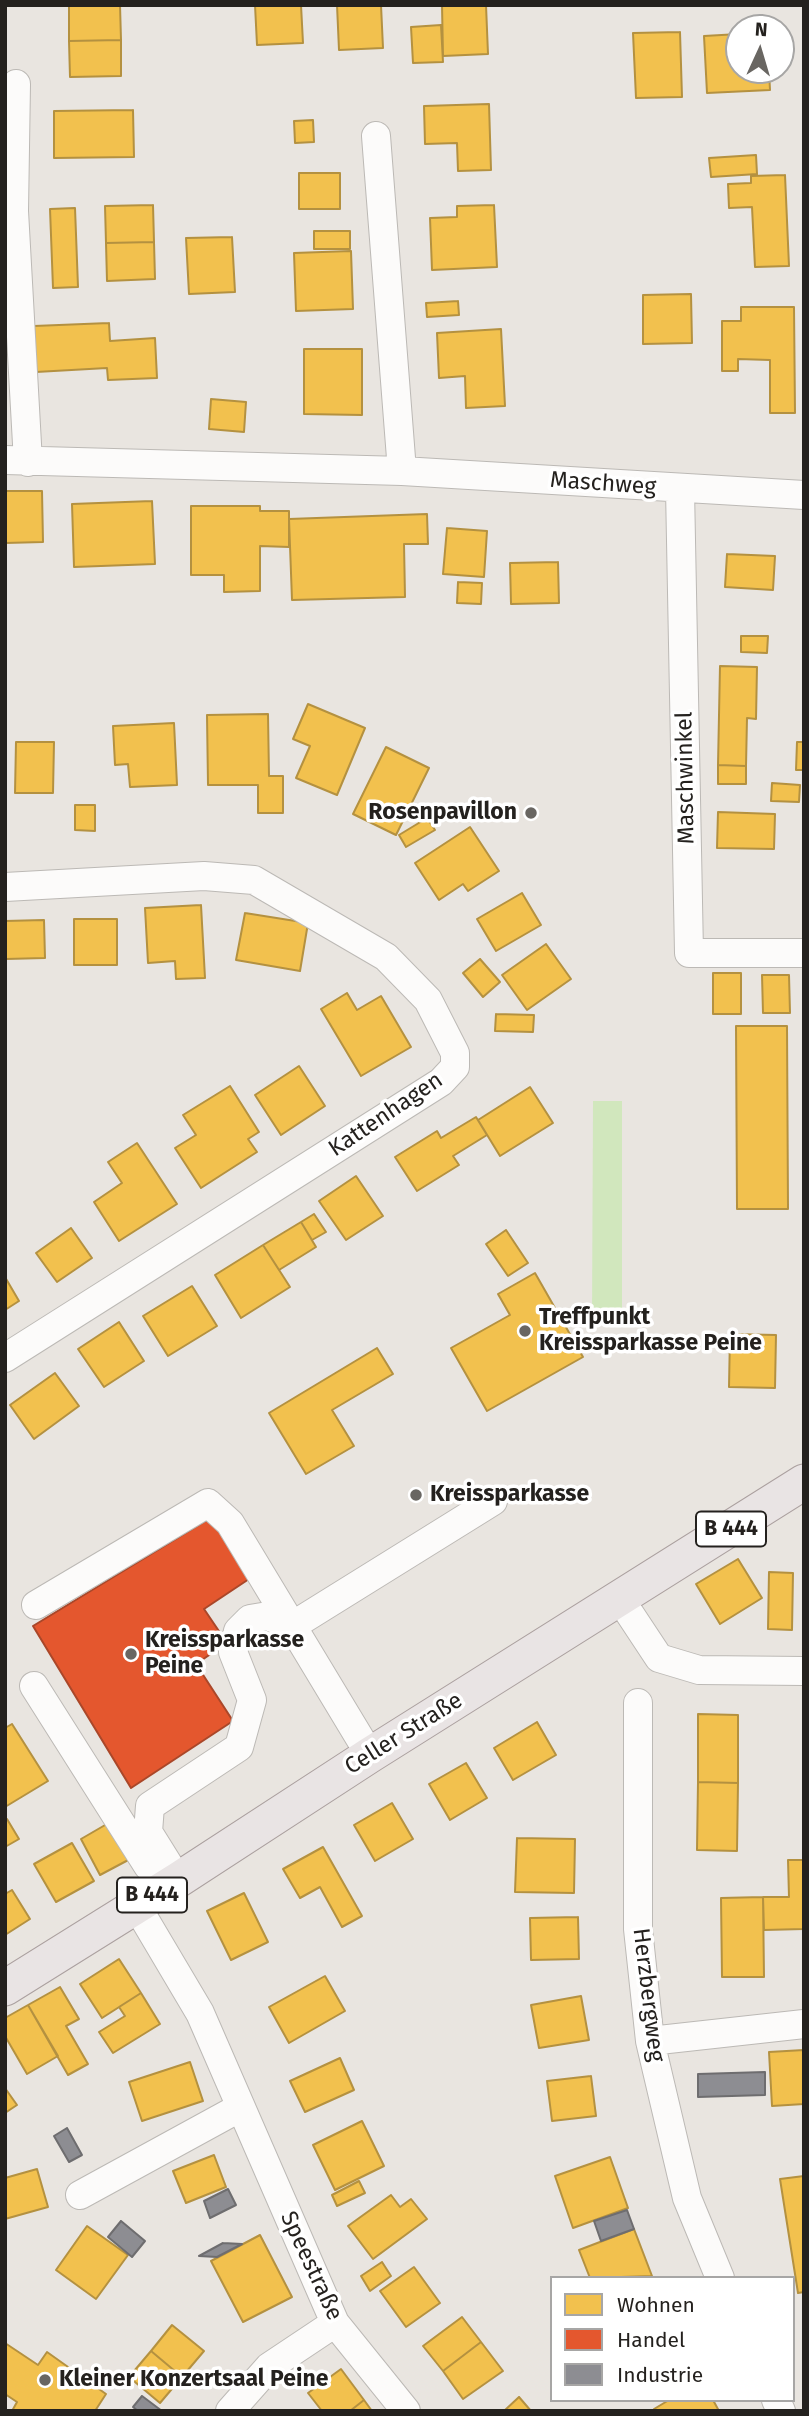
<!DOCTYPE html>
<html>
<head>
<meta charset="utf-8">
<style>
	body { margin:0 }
	#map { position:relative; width:809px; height:2416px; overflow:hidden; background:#e9e5e0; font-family:"Fira Sans",sans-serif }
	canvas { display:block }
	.frame { position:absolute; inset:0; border:7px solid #24211e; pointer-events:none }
	.legend { position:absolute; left:550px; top:2276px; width:245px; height:126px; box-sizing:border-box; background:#fff; border:2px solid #a7a6a5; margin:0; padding:9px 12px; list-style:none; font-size:21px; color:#24211e }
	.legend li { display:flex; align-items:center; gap:14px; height:35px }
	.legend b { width:35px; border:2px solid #a7a6a5 }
	.north { position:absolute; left:725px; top:14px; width:70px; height:70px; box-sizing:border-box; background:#fff; border:2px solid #a7a6a5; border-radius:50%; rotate:4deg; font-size:19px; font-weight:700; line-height:28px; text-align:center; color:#24211e }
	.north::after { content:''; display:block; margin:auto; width:24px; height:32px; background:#696662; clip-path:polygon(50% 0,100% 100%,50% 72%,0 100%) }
</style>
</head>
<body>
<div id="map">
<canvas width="809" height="2416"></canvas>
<div class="frame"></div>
<ul class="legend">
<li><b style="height:19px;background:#f2c14e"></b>Wohnen</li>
<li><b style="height:19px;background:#e4572e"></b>Handel</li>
<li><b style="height:19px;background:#8d8d92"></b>Industrie</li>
</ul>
<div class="north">N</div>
</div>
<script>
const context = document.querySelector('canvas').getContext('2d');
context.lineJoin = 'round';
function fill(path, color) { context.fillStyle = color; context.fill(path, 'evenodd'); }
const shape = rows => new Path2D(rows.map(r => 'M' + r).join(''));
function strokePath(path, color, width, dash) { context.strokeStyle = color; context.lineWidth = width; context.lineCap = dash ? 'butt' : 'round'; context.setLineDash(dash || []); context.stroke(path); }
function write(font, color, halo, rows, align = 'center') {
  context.font = font + ' "Fira Sans",sans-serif'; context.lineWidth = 7; context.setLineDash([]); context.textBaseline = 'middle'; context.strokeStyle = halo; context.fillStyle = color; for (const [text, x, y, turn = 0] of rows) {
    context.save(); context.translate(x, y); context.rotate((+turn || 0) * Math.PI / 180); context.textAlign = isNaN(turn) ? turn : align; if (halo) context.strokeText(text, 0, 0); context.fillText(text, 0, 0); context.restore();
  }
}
const green = shape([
	[593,1101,622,1101,622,1318,592,1317]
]);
const homes = shape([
	[69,5,120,5,121,40,69,41,69,5],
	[255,5,301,5,303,43,257,45,255,5],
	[337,5,381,5,383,48,339,50,337,5],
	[442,5,486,5,488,54,443,56,442,5],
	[441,25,443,62,413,63,411,27,441,25],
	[680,32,682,97,636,98,633,33,680,32],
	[739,34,739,70,769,70,770,90,707,93,704,36,739,34],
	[121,40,121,76,70,77,69,41,121,40],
	[489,104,491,170,458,171,457,143,425,144,424,106,489,104],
	[133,110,134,157,54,158,54,111,133,110],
	[313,120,314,142,295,143,294,121,313,120],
	[756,155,757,174,711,177,709,158,756,155],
	[299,173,340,173,340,209,299,209,299,173],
	[785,175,789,266,755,267,752,207,729,208,728,184,751,183,751,176,785,175],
	[153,205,154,242,106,243,105,206,153,205],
	[494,205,497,267,432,270,430,218,457,217,457,206,494,205],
	[75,208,78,287,53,288,50,209,75,208],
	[314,231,350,231,350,249,314,249,314,231],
	[232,237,235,292,189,294,186,238,232,237],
	[154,242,155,279,107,281,106,243,154,242],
	[351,251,353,309,296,311,294,253,351,251],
	[691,294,692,343,643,344,643,295,691,294],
	[458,301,459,315,427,317,426,303,458,301],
	[741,307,794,307,795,413,770,413,770,360,738,359,738,371,722,371,722,321,741,321,741,307],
	[109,323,110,341,155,338,157,378,108,380,107,368,36,372,34,326,109,323],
	[501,329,505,406,466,408,465,376,439,378,437,333,501,329],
	[304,349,362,349,362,415,304,414,304,349],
	[211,399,246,402,244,432,209,429,211,399],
	[5,491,42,491,43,542,5,543,5,491],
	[152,501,155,564,74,567,72,504,152,501],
	[191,506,260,506,260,511,289,511,289,547,260,546,260,591,224,592,224,575,191,575,191,506],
	[427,514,428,544,404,544,405,597,292,600,289,519,427,514],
	[447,528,487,531,484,577,443,574,447,528],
	[727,554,775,556,773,590,725,587,727,554],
	[558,562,559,603,511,604,510,563,558,562],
	[458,582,482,583,481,604,457,603,458,582],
	[741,636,768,636,767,653,741,652,741,636],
	[720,666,757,667,756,719,747,718,746,766,718,765,720,666],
	[308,704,365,728,337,795,296,778,310,746,293,739,308,704],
	[268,714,269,776,283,776,283,813,258,813,258,785,208,785,207,715,268,714],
	[174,723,177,785,130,787,128,764,115,765,113,726,174,723],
	[16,742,54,742,53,793,15,793,16,742],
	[797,742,804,742,804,770,796,770,797,742],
	[386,747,429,768,396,835,353,814,386,747],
	[718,765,746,766,746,784,718,784,718,765],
	[772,783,800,785,799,802,771,801,772,783],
	[75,805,95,805,95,831,75,830,75,805],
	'526 813a5 5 0 1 1 10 0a5 5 0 1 1-10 0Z',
	[718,812,775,814,774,849,717,848,718,812],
	[427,818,435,830,406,847,399,835,427,818],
	[470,827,499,871,468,891,463,884,439,900,415,863,470,827],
	[522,893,541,925,496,951,477,919,522,893],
	[201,905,205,978,176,979,175,961,148,963,145,908,201,905],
	[245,913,308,923,300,971,236,960,245,913],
	[74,919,117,919,117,965,74,965,74,919],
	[44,920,45,958,6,959,5,921,44,920],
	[546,944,571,979,527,1010,502,975,546,944],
	[480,959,500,982,483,997,463,973,480,959],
	[713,973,741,973,741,1014,713,1014,713,973],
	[762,975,789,975,790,1013,763,1013,762,975],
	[347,993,357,1010,381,996,411,1047,361,1076,321,1009,347,993],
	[496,1014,534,1015,533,1032,495,1031,496,1014],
	[736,1026,787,1026,788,1209,737,1209,736,1026],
	[299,1066,325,1106,281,1135,255,1095,299,1066],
	[230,1086,259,1132,248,1139,257,1152,201,1188,175,1148,196,1135,183,1115,230,1086],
	[530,1087,553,1123,500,1156,478,1120,530,1087],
	[476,1117,487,1135,453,1156,459,1165,417,1191,395,1157,437,1131,441,1138,476,1117],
	[137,1143,177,1204,119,1241,94,1202,122,1183,108,1162,137,1143],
	[356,1176,383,1216,346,1240,319,1201,356,1176],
	[314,1214,326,1232,312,1240,301,1222,314,1214],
	[301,1222,316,1247,279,1270,263,1245,301,1222],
	[71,1228,92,1258,57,1282,36,1253,71,1228],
	[506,1230,528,1263,508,1276,486,1244,506,1230],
	[263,1245,290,1287,241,1318,215,1275,263,1245],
	[535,1273,583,1357,487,1411,451,1348,510,1315,498,1294,535,1273],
	[5,1277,19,1301,5,1310,5,1277],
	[192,1286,217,1326,168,1356,143,1316,192,1286],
	[119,1322,144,1361,104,1387,78,1349,119,1322],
	[730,1334,776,1335,775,1388,729,1387,730,1334],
	[377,1348,393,1374,332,1410,354,1446,306,1474,269,1413,377,1348],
	[55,1373,79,1406,34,1439,10,1405,55,1373],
	[738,1559,762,1598,720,1624,696,1584,738,1559],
	[769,1572,793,1573,792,1630,768,1629,769,1572],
	[698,1714,738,1715,738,1783,698,1782,698,1714],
	[537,1722,556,1755,513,1780,494,1748,537,1722],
	[12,1724,48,1781,5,1807,5,1728,12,1724],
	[466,1763,487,1798,450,1820,429,1784,466,1763],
	[698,1782,738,1783,737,1851,697,1850,698,1782],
	[392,1803,413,1839,375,1861,354,1825,392,1803],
	[7,1819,19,1839,5,1847,5,1820,7,1819],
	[112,1821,132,1858,100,1875,81,1839,112,1821],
	[517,1838,575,1839,574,1893,515,1892,517,1838],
	[72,1843,94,1881,56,1902,34,1864,72,1843],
	[323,1847,362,1916,342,1927,320,1887,300,1898,283,1869,323,1847],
	[788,1860,804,1860,804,1929,764,1930,763,1897,789,1897,788,1860],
	[12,1890,30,1919,5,1935,5,1894,12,1890],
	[244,1893,268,1942,231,1960,207,1911,244,1893],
	[763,1897,764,1977,722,1977,721,1898,763,1897],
	[578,1917,579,1959,531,1960,530,1918,578,1917],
	[119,1959,141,1993,102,2018,80,1984,119,1959],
	[325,1976,345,2011,289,2043,269,2007,325,1976],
	[60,1987,79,2019,66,2026,88,2064,68,2075,28,2005,60,1987],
	[141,1993,160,2024,113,2053,99,2032,125,2016,119,2007,141,1993],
	[581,1996,589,2040,539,2048,531,2005,581,1996],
	[28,2005,58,2056,27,2074,5,2036,5,2018,28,2005],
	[804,2050,804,2104,772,2106,769,2052,804,2050],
	[340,2058,354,2090,305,2112,290,2081,340,2058],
	[190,2062,203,2101,142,2121,129,2082,190,2062],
	[591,2076,596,2116,552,2121,547,2081,591,2076],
	[5,2088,17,2105,5,2113,5,2088],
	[362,2121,384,2166,335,2190,313,2145,362,2121],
	[214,2155,226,2187,186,2203,173,2171,214,2155],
	[610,2157,628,2208,573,2228,555,2176,610,2157],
	[37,2169,48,2207,5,2219,5,2178,37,2169],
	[804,2176,804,2292,798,2293,780,2179,804,2176],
	[359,2181,365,2193,337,2206,332,2195,359,2181],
	[391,2195,400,2207,411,2199,427,2219,373,2259,348,2226,391,2195],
	[87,2226,128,2255,96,2299,56,2270,87,2226],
	[634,2229,652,2276,590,2278,579,2250,634,2229],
	[260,2235,292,2297,243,2322,211,2261,260,2235],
	[382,2262,391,2276,370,2291,361,2276,382,2262],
	[414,2267,440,2303,406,2327,380,2291,414,2267],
	[462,2317,481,2342,443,2371,423,2346,462,2317],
	[172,2325,204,2351,182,2377,151,2351,172,2325],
	[481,2342,503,2371,463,2399,443,2371,481,2342],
	[5,2343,38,2365,47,2352,106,2394,95,2411,12,2411,17,2402,5,2394,5,2343],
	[151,2351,182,2377,160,2403,129,2377,151,2351],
	[341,2369,364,2400,350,2411,322,2411,308,2393,341,2369],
	[519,2397,531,2411,504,2411,519,2397],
	[364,2400,372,2411,350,2411,364,2400],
	[669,2400,713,2400,719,2411,655,2411,654,2409,669,2400]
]);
const shops = shape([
	[212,1517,252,1577,204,1609,227,1643,196,1664,233,1721,131,1788,33,1626,212,1517]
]);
const industry = shape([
	[765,2072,765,2095,698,2097,698,2074,765,2072],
	[67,2128,82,2155,69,2162,54,2136,67,2128],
	[228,2189,236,2205,210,2218,204,2201,228,2189],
	[627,2210,634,2229,601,2241,594,2221,627,2210],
	[121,2221,145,2241,132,2257,108,2237,121,2221],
	[223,2243,242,2244,217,2257,199,2256,223,2243],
	[142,2396,162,2411,138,2411,133,2407,142,2396]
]);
const minor = shape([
	[16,84,14,211,28,462],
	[376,136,402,471],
	[5,460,402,471,804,495],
	[680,489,689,953,804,953],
	[5,887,204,876,254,880,386,957,428,1000,455,1053,455,1067,441,1082,5,1358],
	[620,1599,659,1658,699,1670,804,1671],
	[36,1605,208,1503,230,1523,370,1755],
	[34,1686,148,1866],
	[638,1703,638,1929,650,2041,687,2198,720,2278],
	[178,1880,148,1832,150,1806,239,1747,252,1700,233,1652,238,1631,250,1619,268,1616,292,1626,493,1501],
	[136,1905,200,2013,335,2323,406,2411],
	[650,2041,804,2024],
	[80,2195,241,2107],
	[776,2400,781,2411],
	[230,2411,269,2367,335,2323]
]);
const major = shape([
	[5,1988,178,1880,370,1755,804,1482]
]);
const markers = [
	[531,813,7,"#696662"],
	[525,1331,7,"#696662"],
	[416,1495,7,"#696662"],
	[131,1654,7,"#696662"],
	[45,2380,7,"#696662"]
];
const shields = [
	[731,1529,70],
	[152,1895,70]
];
const shieldNames = [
	["B 444",731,1529],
	["B 444",152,1895]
];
const streetNames = [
	["Maschweg",603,484,4],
	["Maschwinkel",686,778,-91],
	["Kattenhagen",386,1115,-34],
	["Celler Straße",404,1734,-32],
	["Herzbergweg",648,1995,83],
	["Speestraße",311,2266,65]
];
const poiNames = [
	["Rosenpavillon",517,813,"right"],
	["Treffpunkt",539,1318],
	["Kreissparkasse Peine",539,1344],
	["Kreissparkasse",430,1495],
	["Kreissparkasse",145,1641],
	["Peine",145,1667],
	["Kleiner Konzertsaal Peine",59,2380]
];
fill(green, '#d1e7bd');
fill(homes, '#f2c14e');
strokePath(homes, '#b49140', 2);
fill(shops, '#e4572e');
strokePath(shops, '#aa4729', 2);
fill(industry, '#8d8d92');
strokePath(industry, '#6e6d6f', 2);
strokePath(minor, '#bcb9b5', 30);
strokePath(major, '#aba09f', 37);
strokePath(minor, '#fcfbfa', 28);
strokePath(major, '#e9e4e4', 35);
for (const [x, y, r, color] of markers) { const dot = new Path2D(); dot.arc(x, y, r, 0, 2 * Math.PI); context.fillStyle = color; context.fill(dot); strokePath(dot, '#fff', 2.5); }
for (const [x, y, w] of shields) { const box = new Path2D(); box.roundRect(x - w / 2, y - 17.5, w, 35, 5); context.fillStyle = '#fff'; context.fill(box); strokePath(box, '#24211e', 2); }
write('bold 21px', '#24211e', null, shieldNames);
write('23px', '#24211e', '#fff', streetNames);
write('bold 23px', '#24211e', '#fff', poiNames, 'left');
</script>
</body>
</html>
